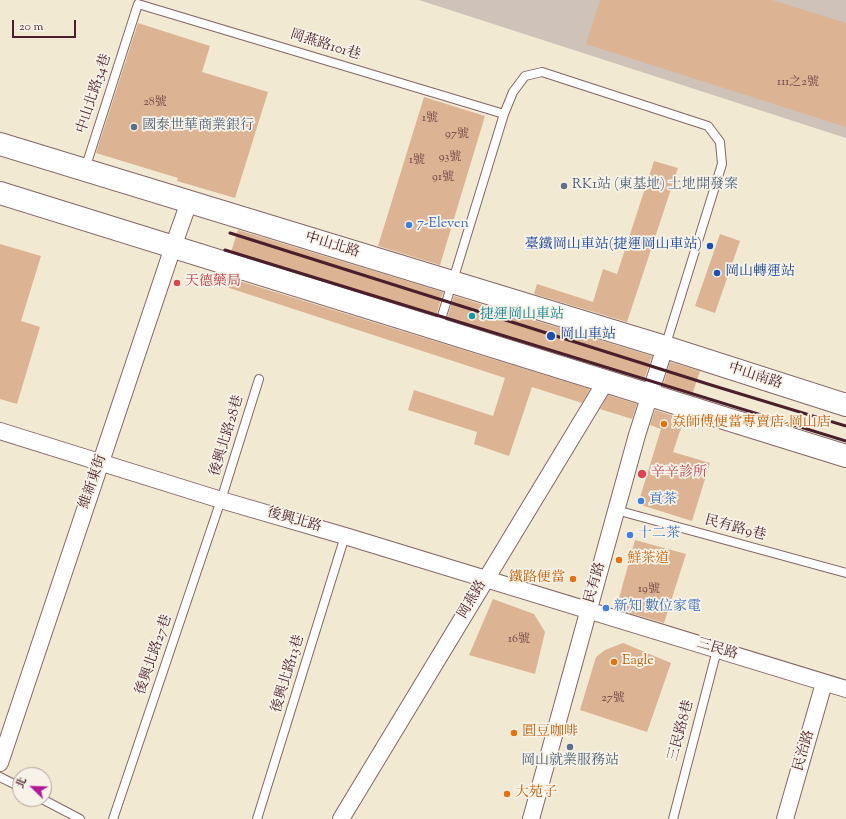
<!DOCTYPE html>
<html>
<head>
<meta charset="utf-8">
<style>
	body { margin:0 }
	#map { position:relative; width:846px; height:819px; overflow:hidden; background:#f1e9d2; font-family:"Sorts Mill Goudy","Noto Serif TC",serif }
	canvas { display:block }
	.north { position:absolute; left:12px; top:767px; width:40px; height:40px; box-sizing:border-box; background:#f7f3e8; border:1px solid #b29e9c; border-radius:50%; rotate:293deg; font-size:11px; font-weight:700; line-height:16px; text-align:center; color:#4a1f2b }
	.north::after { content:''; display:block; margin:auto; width:14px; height:18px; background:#b5179e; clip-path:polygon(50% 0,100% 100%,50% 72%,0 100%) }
	.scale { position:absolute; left:12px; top:20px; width:64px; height:18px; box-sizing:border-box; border:2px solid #4a1f2b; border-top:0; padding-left:5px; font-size:12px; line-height:14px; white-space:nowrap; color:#4a1f2b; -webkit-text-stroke:3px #f7f3e8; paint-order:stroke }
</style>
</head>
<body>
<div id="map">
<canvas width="846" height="819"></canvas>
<div class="north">北</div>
<div class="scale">20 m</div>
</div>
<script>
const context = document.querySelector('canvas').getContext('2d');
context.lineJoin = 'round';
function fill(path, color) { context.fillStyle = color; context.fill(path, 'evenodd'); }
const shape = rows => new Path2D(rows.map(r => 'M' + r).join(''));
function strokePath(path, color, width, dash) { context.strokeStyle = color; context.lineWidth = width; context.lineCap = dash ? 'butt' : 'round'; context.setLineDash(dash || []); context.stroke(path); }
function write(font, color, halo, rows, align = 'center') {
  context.font = font + ' "Sorts Mill Goudy","Noto Serif TC",serif'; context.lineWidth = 3.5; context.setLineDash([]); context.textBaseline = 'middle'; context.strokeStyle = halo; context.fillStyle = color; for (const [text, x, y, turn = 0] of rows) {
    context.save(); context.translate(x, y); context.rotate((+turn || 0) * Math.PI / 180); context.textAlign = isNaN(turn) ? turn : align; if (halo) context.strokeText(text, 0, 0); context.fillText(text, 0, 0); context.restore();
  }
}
const industrial = shape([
	[419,0,846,0,846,138]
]);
const building = shape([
	[600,0,772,0,846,23,846,127,586,44],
	[138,23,210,46,202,72,268,92,235,198,177,181,178,178,96,153],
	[424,97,485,116,440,265,378,246],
	[654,161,678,168,627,322,534,294,537,284,593,302,603,269,617,274],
	[238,230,443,292,436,316,231,252],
	[720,234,740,241,715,313,695,306],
	[0,244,41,256,21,321,40,327,17,404,0,399],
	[223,276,590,389,582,403,532,387,509,456,474,444,477,432,408,410,414,390,493,416,505,378,220,285],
	[454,296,652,356,644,380,447,319],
	[670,362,700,371,692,395,663,386],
	[608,395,637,404,632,419,600,409],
	[655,410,684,419,673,452,710,463,692,521,638,504,661,429,650,425],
	[635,540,686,554,664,623,616,609],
	[493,599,534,614,545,632,535,674,469,655],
	[623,643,671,663,647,732,580,710,596,657,605,650]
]);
const service = shape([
	[85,169,138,4,504,114],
	[438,329,504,114,513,92,525,76,542,72,708,126,720,142,722,164,665,347],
	[616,510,846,573],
	[0,777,20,787],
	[42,799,80,819],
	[113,819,221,500,259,379],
	[257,819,345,536],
	[673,819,717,650]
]);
const minor = shape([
	[0,431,221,500,345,536,846,689],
	[0,763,173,247,189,202],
	[341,819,606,381],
	[531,819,637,435,665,347],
	[785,819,824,683]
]);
const primary = shape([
	[0,144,665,347,846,405],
	[0,193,846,456]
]);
const rail = shape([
	[230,233,711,385,846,426],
	[225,250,846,441]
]);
const markers = [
	[134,127,4,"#5c6f8a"],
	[564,186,4,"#5c6f8a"],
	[409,225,4,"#3f7fe0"],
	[710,246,4,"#1a4fb4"],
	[717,273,4,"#1a4fb4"],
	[177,283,4,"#e0444e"],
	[472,316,4,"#0f9aa8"],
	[551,336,5,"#1a4fb4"],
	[664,424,4,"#e8710a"],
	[642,474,5,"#e0444e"],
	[641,501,4,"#3f7fe0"],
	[630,535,4,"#3f7fe0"],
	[619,560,4,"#e8710a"],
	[573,579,4,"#e8710a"],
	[606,608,4,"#3f7fe0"],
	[614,662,4,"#e8710a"],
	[514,733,4,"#e8710a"],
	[570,747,4,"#5c6f8a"],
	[507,794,4,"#e8710a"]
];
const numberNames = [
	["111之2號",798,83],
	["28號",155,103],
	["1號",430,119],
	["97號",457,135],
	["93號",450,158],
	["1號",417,161],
	["91號",443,178],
	["19號",649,590],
	["16號",519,640],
	["27號",613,699]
];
const streetNames = [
	["岡燕路101巷",325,46,17],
	["中山北路34巷",95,94,-72],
	["中山北路",332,246,17],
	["中山南路",755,377,18],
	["後興北路28巷",228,436,-73],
	["維新東街",94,482,-71],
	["後興北路",294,521,16],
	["民有路9巷",735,529,15],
	["民有路",596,583,-74],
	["岡燕路",473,600,-59],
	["三民路",717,650,17],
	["後興北路27巷",155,655,-71],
	["後興北路13巷",289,674,-73],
	["三民路8巷",682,731,-75],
	["民治路",805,751,-74]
];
const serviceNames = [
	["國泰世華商業銀行",142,127],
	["RK1站 (東基地) 土地開發案",572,186],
	["岡山就業服務站",570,762,"center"]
];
const shopNames = [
	["7-Eleven",417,225],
	["貢茶",649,501],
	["十二茶",638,535],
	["新知 數位家電",614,608]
];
const transitNames = [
	["臺鐵岡山車站(捷運岡山車站)",702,246,"right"],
	["岡山轉運站",725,273],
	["岡山車站",560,336]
];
const healthNames = [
	["天德藥局",185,283],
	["辛辛診所",651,474]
];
const cultureNames = [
	["捷運岡山車站",480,316]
];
const foodNames = [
	["𡘙師傅便當專賣店-岡山店",672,424],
	["鮮茶道",627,560],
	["鐵路便當",565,579,"right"],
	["Eagle",622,662],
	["圓豆咖啡",522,733],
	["大苑子",515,794]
];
fill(industrial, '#cec2b9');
fill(building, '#dcb493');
strokePath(service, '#846665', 10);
strokePath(minor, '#846665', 18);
strokePath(primary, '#846665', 24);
strokePath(service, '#fff', 8);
strokePath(minor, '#fff', 16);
strokePath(primary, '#fff', 22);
strokePath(rail, '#4a1f2b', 3);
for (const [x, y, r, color] of markers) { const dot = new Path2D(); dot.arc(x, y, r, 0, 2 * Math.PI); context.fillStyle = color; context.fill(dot); strokePath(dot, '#f7f3e8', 1.5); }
write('12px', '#6e4445', null, numberNames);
write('14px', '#4a1f2b', '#f7f3e8', streetNames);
write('14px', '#4e5e75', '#f7f3e8', serviceNames, 'left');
write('14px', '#366cbe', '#f7f3e8', shopNames, 'left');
write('14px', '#164399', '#f7f3e8', transitNames, 'left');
write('14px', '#be3a42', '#f7f3e8', healthNames, 'left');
write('14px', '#0d838f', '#f7f3e8', cultureNames, 'left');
write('14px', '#c56008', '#f7f3e8', foodNames, 'left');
</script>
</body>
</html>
